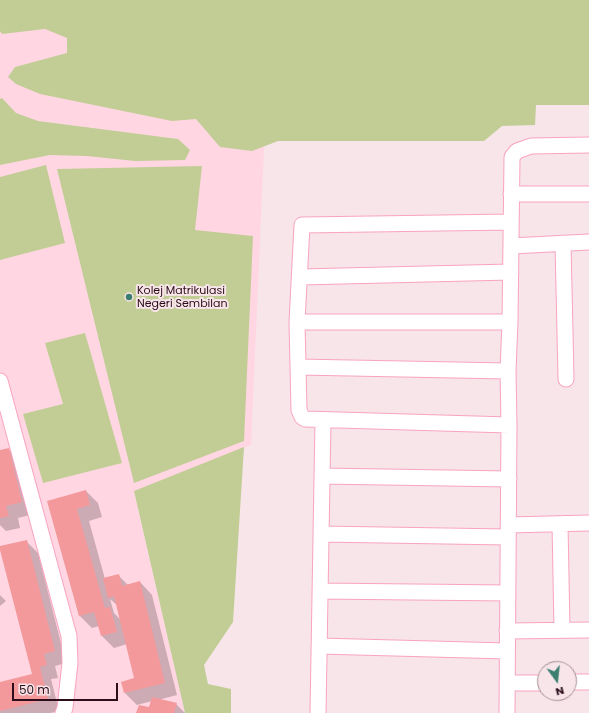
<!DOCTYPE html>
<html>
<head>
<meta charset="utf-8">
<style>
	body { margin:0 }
	#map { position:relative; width:589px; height:713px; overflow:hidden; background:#f7e5ea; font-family:Poppins,sans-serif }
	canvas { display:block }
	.north { position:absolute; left:537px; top:661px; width:40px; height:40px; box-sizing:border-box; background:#f7e5ea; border:1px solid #a68f96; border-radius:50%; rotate:165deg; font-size:11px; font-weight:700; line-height:16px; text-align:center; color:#2c0d19 }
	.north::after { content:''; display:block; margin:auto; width:14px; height:18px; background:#3b7e70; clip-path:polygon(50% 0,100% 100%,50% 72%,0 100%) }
	.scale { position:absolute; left:12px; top:683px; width:106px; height:18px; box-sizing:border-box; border:2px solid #2c0d19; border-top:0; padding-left:5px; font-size:12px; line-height:14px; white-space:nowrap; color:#2c0d19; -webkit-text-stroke:3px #f7e5ea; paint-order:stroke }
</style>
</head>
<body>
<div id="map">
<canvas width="589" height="713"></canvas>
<div class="north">N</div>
<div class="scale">50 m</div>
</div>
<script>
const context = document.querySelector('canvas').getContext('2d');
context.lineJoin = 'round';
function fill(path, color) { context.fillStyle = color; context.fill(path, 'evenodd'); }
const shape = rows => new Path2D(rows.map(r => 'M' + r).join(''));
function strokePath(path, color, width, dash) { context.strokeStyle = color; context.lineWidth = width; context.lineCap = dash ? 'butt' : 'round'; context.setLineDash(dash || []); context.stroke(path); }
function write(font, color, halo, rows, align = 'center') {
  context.font = font + ' Poppins,sans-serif'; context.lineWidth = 4; context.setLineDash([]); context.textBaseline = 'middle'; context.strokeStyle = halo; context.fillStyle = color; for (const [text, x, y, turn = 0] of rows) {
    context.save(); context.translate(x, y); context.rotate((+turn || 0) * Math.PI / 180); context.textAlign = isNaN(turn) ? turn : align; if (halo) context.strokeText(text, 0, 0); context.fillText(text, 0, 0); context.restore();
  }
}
const built = shape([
	[0,0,315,0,264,149,251,445,134,492,185,713,0,713]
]);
const green = shape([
	[0,0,589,0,589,105,536,105,535,125,502,126,484,141,278,141,252,151,220,147,196,119,172,121,40,94,16,84,8,77,15,67,67,53,67,38,45,29,2,34,0,31],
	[2,98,16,113,38,121,178,139,190,150,185,160,135,161,87,156,50,155,0,165,0,99],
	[46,165,65,243,0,260,0,177],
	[202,166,195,230,253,236,244,441,134,483,57,169],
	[85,333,122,463,43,483,23,414,63,404,45,343],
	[244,447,233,622,204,665,208,684,231,689,231,713,185,713,134,491]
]);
const shadow = shape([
	[8,449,20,461,34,514,18,518,20,528,6,531,0,525,0,451],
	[86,491,98,503,102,517,89,521,105,579,118,575,128,585,140,582,152,595,177,695,158,700,176,704,185,713,137,713,150,709,152,701,137,705,125,693,136,679,127,644,114,648,102,636,99,626,92,628,79,615,48,502],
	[110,599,118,606,121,620,114,613],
	[26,541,38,553,66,663,55,666,58,678,51,679,59,711,50,713,0,713,0,683,33,675],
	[0,595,6,601,0,606]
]);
const building = shape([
	[9,448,22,502,6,506,9,516,0,518,0,450],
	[86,490,90,505,77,509,105,608,110,607,117,632,101,636,94,612,79,616,47,501],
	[27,540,55,651,44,654,47,665,40,667,48,699,0,711,0,682,32,674,0,550,0,546],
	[119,574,122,586,140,581,165,683,124,693,121,682,134,678,114,596,108,598,103,578],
	[152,697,177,703,174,713,136,713,139,705,149,707]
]);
const minor = shape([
	[511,194,589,194],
	[563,243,566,379],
	[511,246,589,242],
	[300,277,511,272],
	[297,322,510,322],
	[298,367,508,371],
	[0,381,69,636,70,663,65,708,63,713],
	[509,425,305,419,302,417,299,410,297,322,302,225,511,222],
	[322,476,509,479],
	[560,524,562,630],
	[508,525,589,523],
	[321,534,508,537],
	[320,591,508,593],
	[507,631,589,630],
	[319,646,507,651],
	[569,682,589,682],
	[507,683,545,683],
	[318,713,323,420],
	[507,713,509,425,508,371,510,322,512,157,517,151,531,146,589,145]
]);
const markers = [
	[129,297,4,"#3b7e70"]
];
const poiNames = [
	["Kolej Matrikulasi",137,291],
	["Negeri Sembilan",137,304]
];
fill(built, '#ffd6e2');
fill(green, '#c1cd95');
fill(shadow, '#0003');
fill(building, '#f3999b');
strokePath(minor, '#f9a3c0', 17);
strokePath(minor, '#fff', 15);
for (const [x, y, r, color] of markers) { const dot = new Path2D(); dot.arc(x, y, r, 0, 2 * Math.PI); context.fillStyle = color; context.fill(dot); strokePath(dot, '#f7e5ea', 1.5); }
write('11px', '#2c0d19', '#f7e5ea', poiNames, 'left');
</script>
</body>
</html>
